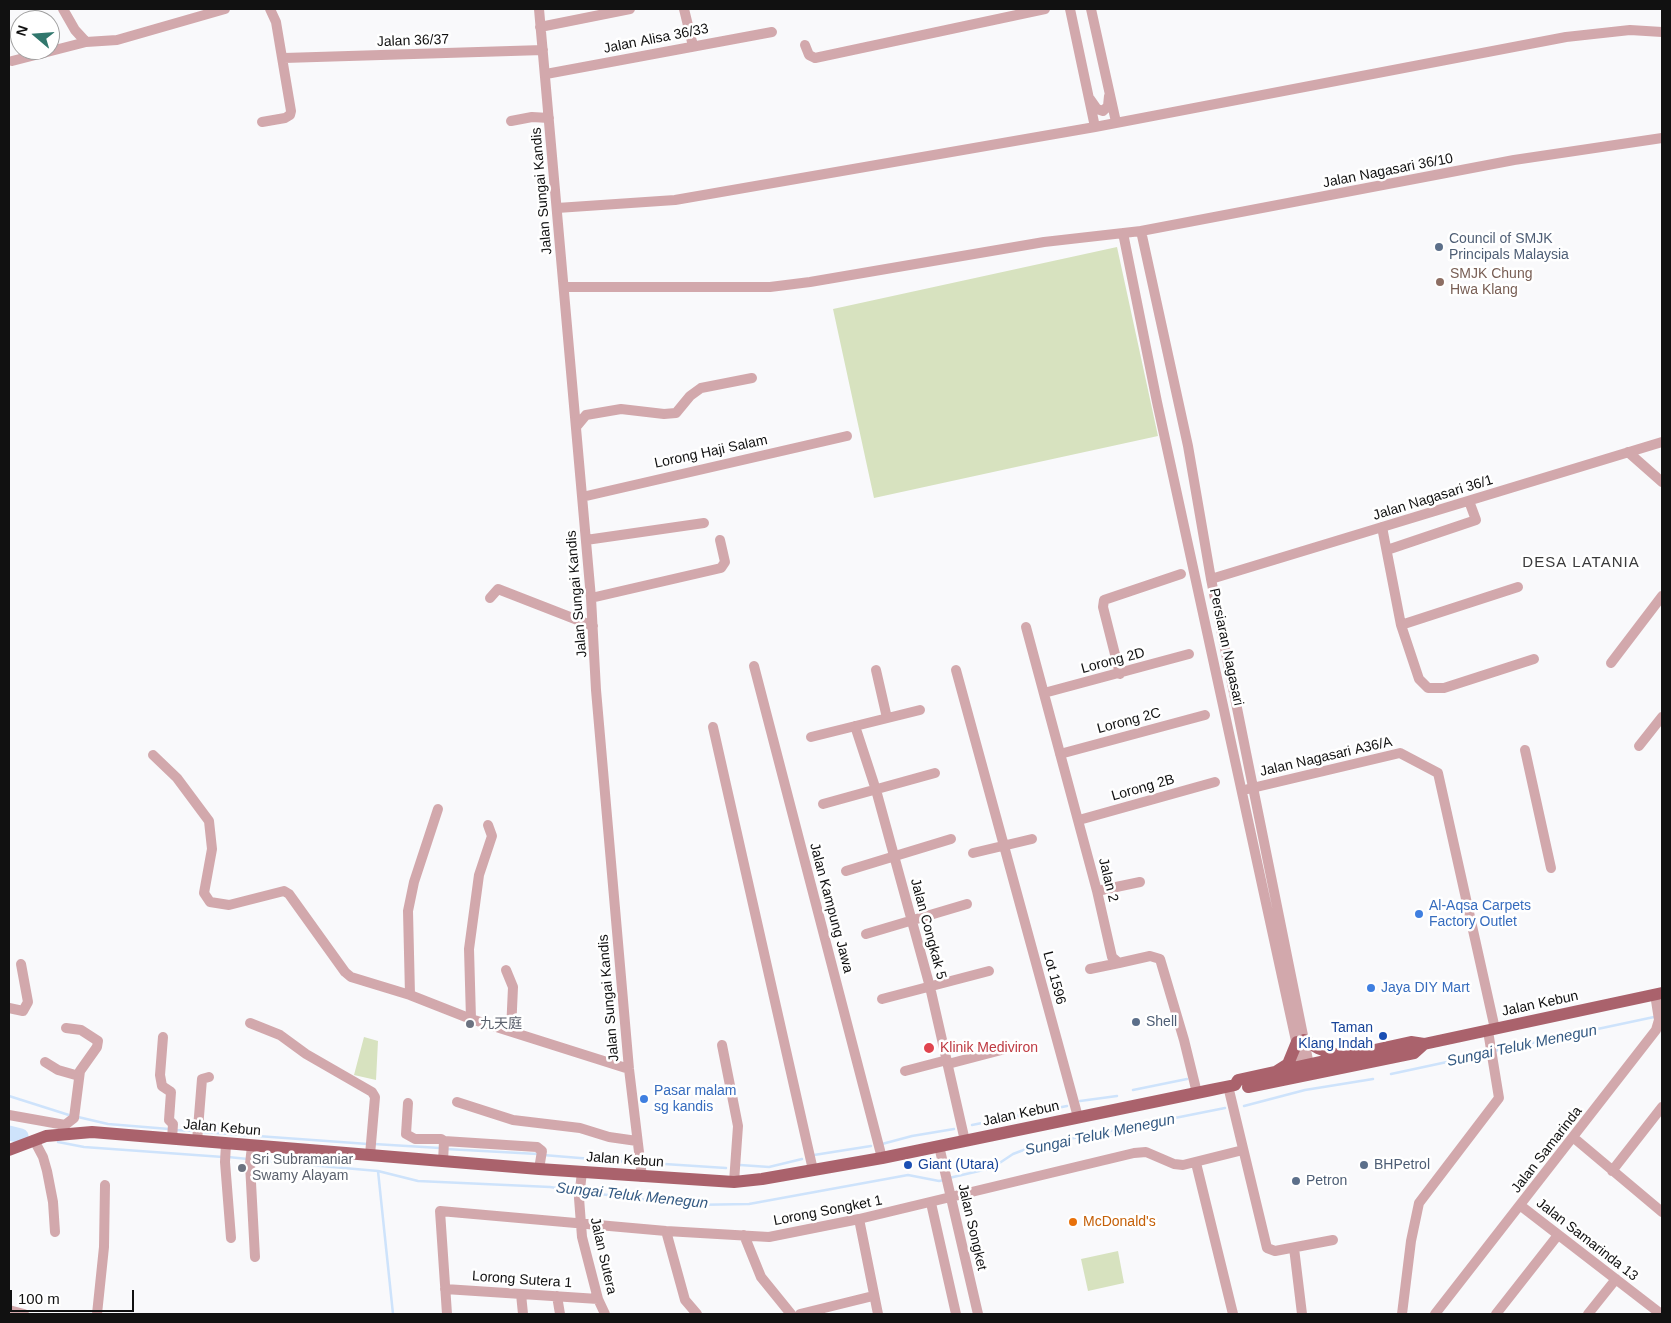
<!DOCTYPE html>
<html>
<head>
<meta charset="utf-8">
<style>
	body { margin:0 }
	#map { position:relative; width:1671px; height:1323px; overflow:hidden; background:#f9f9fb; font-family:Helvetica,sans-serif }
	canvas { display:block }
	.frame { position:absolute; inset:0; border:10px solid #111; pointer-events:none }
	.north { position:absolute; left:10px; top:10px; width:50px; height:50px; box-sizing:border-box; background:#fff; border:1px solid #a0a0a0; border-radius:50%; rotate:288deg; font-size:14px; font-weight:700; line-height:20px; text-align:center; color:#111 }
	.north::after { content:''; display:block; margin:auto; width:18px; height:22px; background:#31776d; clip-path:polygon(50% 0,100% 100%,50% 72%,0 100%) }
	.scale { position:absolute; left:10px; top:1290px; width:124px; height:22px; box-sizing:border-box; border:2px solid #111; border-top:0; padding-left:6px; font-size:15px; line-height:18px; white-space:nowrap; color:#111; -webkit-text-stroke:4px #fff; paint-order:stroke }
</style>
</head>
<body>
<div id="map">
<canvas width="1671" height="1323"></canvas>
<div class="frame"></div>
<div class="north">N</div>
<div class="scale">100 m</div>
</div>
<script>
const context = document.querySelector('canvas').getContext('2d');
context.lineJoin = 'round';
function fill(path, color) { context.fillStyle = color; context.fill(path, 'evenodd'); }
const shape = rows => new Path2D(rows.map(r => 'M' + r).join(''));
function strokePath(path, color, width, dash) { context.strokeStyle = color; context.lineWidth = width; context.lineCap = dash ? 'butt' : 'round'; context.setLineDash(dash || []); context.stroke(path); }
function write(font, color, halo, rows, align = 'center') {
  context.font = font + ' Helvetica,"Noto Sans SC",sans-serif'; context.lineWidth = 5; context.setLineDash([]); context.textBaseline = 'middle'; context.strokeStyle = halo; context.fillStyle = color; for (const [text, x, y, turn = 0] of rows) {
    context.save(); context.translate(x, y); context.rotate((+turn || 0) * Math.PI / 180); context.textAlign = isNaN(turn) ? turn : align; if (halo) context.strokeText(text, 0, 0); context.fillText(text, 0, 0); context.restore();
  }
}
const green = shape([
	[1117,247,1158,436,874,498,833,309],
	[364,1037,378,1041,376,1080,354,1075],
	[1118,1251,1124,1283,1088,1291,1081,1259]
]);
const stream = shape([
	[1494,1051,1654,1017],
	[1391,1074,1489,1053],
	[1133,1090,1187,1079],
	[9,1096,72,1116],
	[1080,1101,1117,1096],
	[1244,1106,1305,1090,1373,1079],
	[78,1117,108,1124,169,1129],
	[972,1125,1067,1106],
	[174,1130,196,1131],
	[202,1132,368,1144],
	[58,1142,84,1147,223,1157],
	[374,1144,440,1148],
	[882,1144,912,1136,954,1129],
	[446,1149,538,1154],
	[543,1155,629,1162],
	[814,1155,871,1146],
	[228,1157,248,1159],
	[253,1160,378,1171,418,1181,550,1187,578,1191],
	[649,1163,726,1168],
	[740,1165,769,1167,802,1159],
	[378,1171,393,1314],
	[949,1178,992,1168,1013,1154,1034,1146,1225,1108],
	[583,1192,689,1205,749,1204,908,1175,939,1181,944,1180]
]);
const river = shape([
	[9,1133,21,1136]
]);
const minor = shape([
	[63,9,75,30,86,42],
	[539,9,591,598,596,690,629,1069,642,1177],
	[684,9,693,46],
	[1070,9,1095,127],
	[1091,9,1116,122],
	[540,27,630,9],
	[805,45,809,55,815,58,1045,9],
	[284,58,543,50],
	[12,61,86,42,117,40,225,9],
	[546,74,772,32],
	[1090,99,1097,109,1103,111,1108,106,1109,96],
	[511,121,532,117,549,118],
	[262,122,285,118,290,115,291,111,276,22,270,9],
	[557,208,675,200,1095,127,1566,37,1630,30,1662,32],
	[1141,231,1188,446,1211,579,1310,1070],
	[1123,233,1157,402,1303,1073],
	[564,287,770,287,810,282,1044,242,1141,231,1514,160,1662,138],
	[576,427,586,415,621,409,664,414,676,413,690,396,701,388,752,378],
	[1628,452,1662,482],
	[582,497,847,436],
	[1382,527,1401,625,1419,679,1428,688,1444,688,1534,659],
	[586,540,704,523],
	[1387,550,1476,520,1469,501],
	[1211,579,1662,442],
	[490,598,498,589,593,626],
	[591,598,721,568,725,562,720,540],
	[1401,625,1518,587],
	[1026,627,1097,891,1112,957,1119,963,1150,956,1160,959,1184,1040,1197,1093],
	[1611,663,1662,596],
	[754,666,882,1158],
	[876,670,887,718],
	[956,670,1078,1117],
	[1120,674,1103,607,1104,600,1181,574],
	[1044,693,1189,654],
	[855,726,876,790,930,987,965,1141],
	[713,727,813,1170],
	[811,737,920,710],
	[1639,746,1662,717],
	[1525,750,1551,868],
	[1060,754,1205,715],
	[153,755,177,778,209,821,212,849,204,893,210,902,229,905,284,891,289,894,345,972,351,977,410,995,471,1019,629,1069],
	[1248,789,1400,753,1438,773,1495,1029],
	[823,804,935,773],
	[1079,820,1215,782],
	[973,853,1032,839],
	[846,871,951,839],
	[1097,891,1140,882],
	[866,934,967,904],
	[1090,969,1119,963],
	[506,970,513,987,511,1031],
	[410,995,408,911,414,882,438,809],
	[882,999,989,971],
	[9,1008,23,1011,28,1002,21,964],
	[471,1019,469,949,479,875,492,836,488,825],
	[250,1023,280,1035,306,1054,372,1092,375,1097,370,1155],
	[163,1037,160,1075,162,1086,171,1092,169,1120,173,1124,172,1139],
	[722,1045,738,1126,734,1182],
	[45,1062,58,1070,79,1076],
	[948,1064,1009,1048],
	[905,1071,947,1060],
	[1228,1086,1267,1248,1275,1251,1333,1240],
	[457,1102,513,1120,580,1128,609,1137,637,1141],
	[408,1103,406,1134,415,1139,441,1139,444,1141,443,1162],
	[9,1115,65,1125],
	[63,1133,65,1125,74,1118,80,1071,97,1047,98,1041,81,1030,66,1028],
	[1574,1138,1662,1212],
	[34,1140,43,1157,47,1171,53,1202,55,1232],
	[197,1141,202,1079,209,1077],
	[444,1141,537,1147,542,1151,539,1169],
	[226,1144,225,1162,231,1238],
	[252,1146,250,1164,255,1257],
	[939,1146,978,1314],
	[1196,1163,1233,1314],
	[1612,1171,1662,1107],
	[582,1172,579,1198,582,1237,598,1299,605,1314],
	[931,1203,956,1314],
	[1521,1206,1661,1314],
	[859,1219,878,1314],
	[666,1231,685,1300,697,1314],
	[744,1235,761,1277,791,1314],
	[1294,1248,1302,1314],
	[445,1289,598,1299],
	[521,1294,523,1314],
	[557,1296,560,1314],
	[9,1310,24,1314],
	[97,1314,104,1247,105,1185],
	[447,1314,440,1211,666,1231,769,1237,859,1219,1134,1153,1146,1152,1174,1164,1183,1165,1243,1150],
	[800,1314,873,1296],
	[1402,1314,1411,1241,1419,1203,1499,1098,1488,1031],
	[1435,1314,1656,1030,1659,1020,1655,994],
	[1496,1314,1558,1235],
	[1588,1314,1616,1279]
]);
const major = shape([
	[1304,1040,1318,1048,1345,1058],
	[1277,1071,1288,1064,1297,1042],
	[1248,1087,1414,1053,1424,1044],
	[9,1150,46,1136,92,1132,539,1169,734,1182,762,1179,882,1158,1211,1090,1235,1085,1238,1080,1411,1042,1424,1044,1662,993]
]);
const markers = [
	[1439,247,5,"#5c6f8a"],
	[1440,282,5,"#8d6e63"],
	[1419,914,5,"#3f7fe0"],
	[1371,988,5,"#3f7fe0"],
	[1136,1022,5,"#5c6f8a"],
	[470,1024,5,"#6b7280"],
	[1383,1036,5,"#1a4fb4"],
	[929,1048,6,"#e0444e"],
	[644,1099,5,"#3f7fe0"],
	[908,1165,5,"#1a4fb4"],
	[1364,1165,5,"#5c6f8a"],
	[242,1168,5,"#6b7280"],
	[1296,1181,5,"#5c6f8a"],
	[1073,1222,5,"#e8710a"]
];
const streetNames = [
	["Jalan Alisa 36/33",656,39,-11],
	["Jalan 36/37",413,41,-2],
	["Jalan Nagasari 36/10",1388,171,-11],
	["Jalan Sungai Kandis",542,191,-95],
	["Lorong Haji Salam",711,452,-12],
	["Jalan Nagasari 36/1",1433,498,-17],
	["Jalan Sungai Kandis",577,594,-95],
	["Persiaran Nagasari",1226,647,78],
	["Lorong 2D",1113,661,-15],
	["Lorong 2C",1129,721,-15],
	["Jalan Nagasari A36/A",1326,757,-13],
	["Lorong 2B",1143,788,-16],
	["Jalan 2",1108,880,76],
	["Jalan Kampung Jawa",831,908,75],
	["Jalan Congkak 5",928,929,75],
	["Lot 1596",1054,978,75],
	["Jalan Sungai Kandis",609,998,-95],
	["Jalan Kebun",1540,1004,-12],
	["Jalan Kebun",1021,1114,-12],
	["Jalan Kebun",222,1128,5],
	["Jalan Samarinda",1547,1150,-52],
	["Jalan Kebun",625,1160,4],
	["Lorong Songket 1",828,1211,-11],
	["Jalan Songket",972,1227,77],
	["Jalan Samarinda 13",1587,1240,38],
	["Jalan Sutera",603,1256,77],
	["Lorong Sutera 1",522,1280,4]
];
const serviceNames = [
	["Council of SMJK",1449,239],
	["Principals Malaysia",1449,255],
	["Shell",1146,1022],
	["BHPetrol",1374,1165],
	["Petron",1306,1181]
];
const educationNames = [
	["SMJK Chung",1450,274],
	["Hwa Klang",1450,290]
];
const shopNames = [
	["Al-Aqsa Carpets",1429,906],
	["Factory Outlet",1429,922],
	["Jaya DIY Mart",1381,988],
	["Pasar malam",654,1091],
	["sg kandis",654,1107]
];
const worshipNames = [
	["九天庭",480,1024],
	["Sri Subramaniar",252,1160],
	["Swamy Alayam",252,1176]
];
const transitNames = [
	["Taman",1373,1028],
	["Klang Indah",1373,1044],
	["Giant (Utara)",918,1165,"left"]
];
const healthNames = [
	["Klinik Mediviron",940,1048]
];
const foodNames = [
	["McDonald's",1083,1222]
];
const neighbourhoodNames = [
	["DESA LATANIA",1581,563]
];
const waterNames = [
	["Sungai Teluk Menegun",1522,1046,-12],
	["Sungai Teluk Menegun",1100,1135,-12],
	["Sungai Teluk Menegun",632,1196,6]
];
fill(green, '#d7e2bf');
strokePath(stream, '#cee3fb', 2.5);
strokePath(river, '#cee3fb', 15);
strokePath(minor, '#d2a8ac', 10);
strokePath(major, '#aa626c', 12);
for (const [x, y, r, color] of markers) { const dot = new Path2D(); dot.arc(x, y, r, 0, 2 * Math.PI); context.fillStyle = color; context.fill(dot); strokePath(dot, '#fff', 2); }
write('14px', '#111', '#fff', streetNames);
write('14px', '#4e5e75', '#fff', serviceNames, 'left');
write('14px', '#785e54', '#fff', educationNames, 'left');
write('14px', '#366cbe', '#fff', shopNames, 'left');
write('14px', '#5b616d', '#fff', worshipNames, 'left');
write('14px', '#164399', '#fff', transitNames, 'right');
write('14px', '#be3a42', '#fff', healthNames, 'left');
write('14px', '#c56008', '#fff', foodNames, 'left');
context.letterSpacing = '1px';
write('15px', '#3a3a3b', '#fff', neighbourhoodNames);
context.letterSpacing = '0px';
write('italic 15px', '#345a83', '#fff', waterNames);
</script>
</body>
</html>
